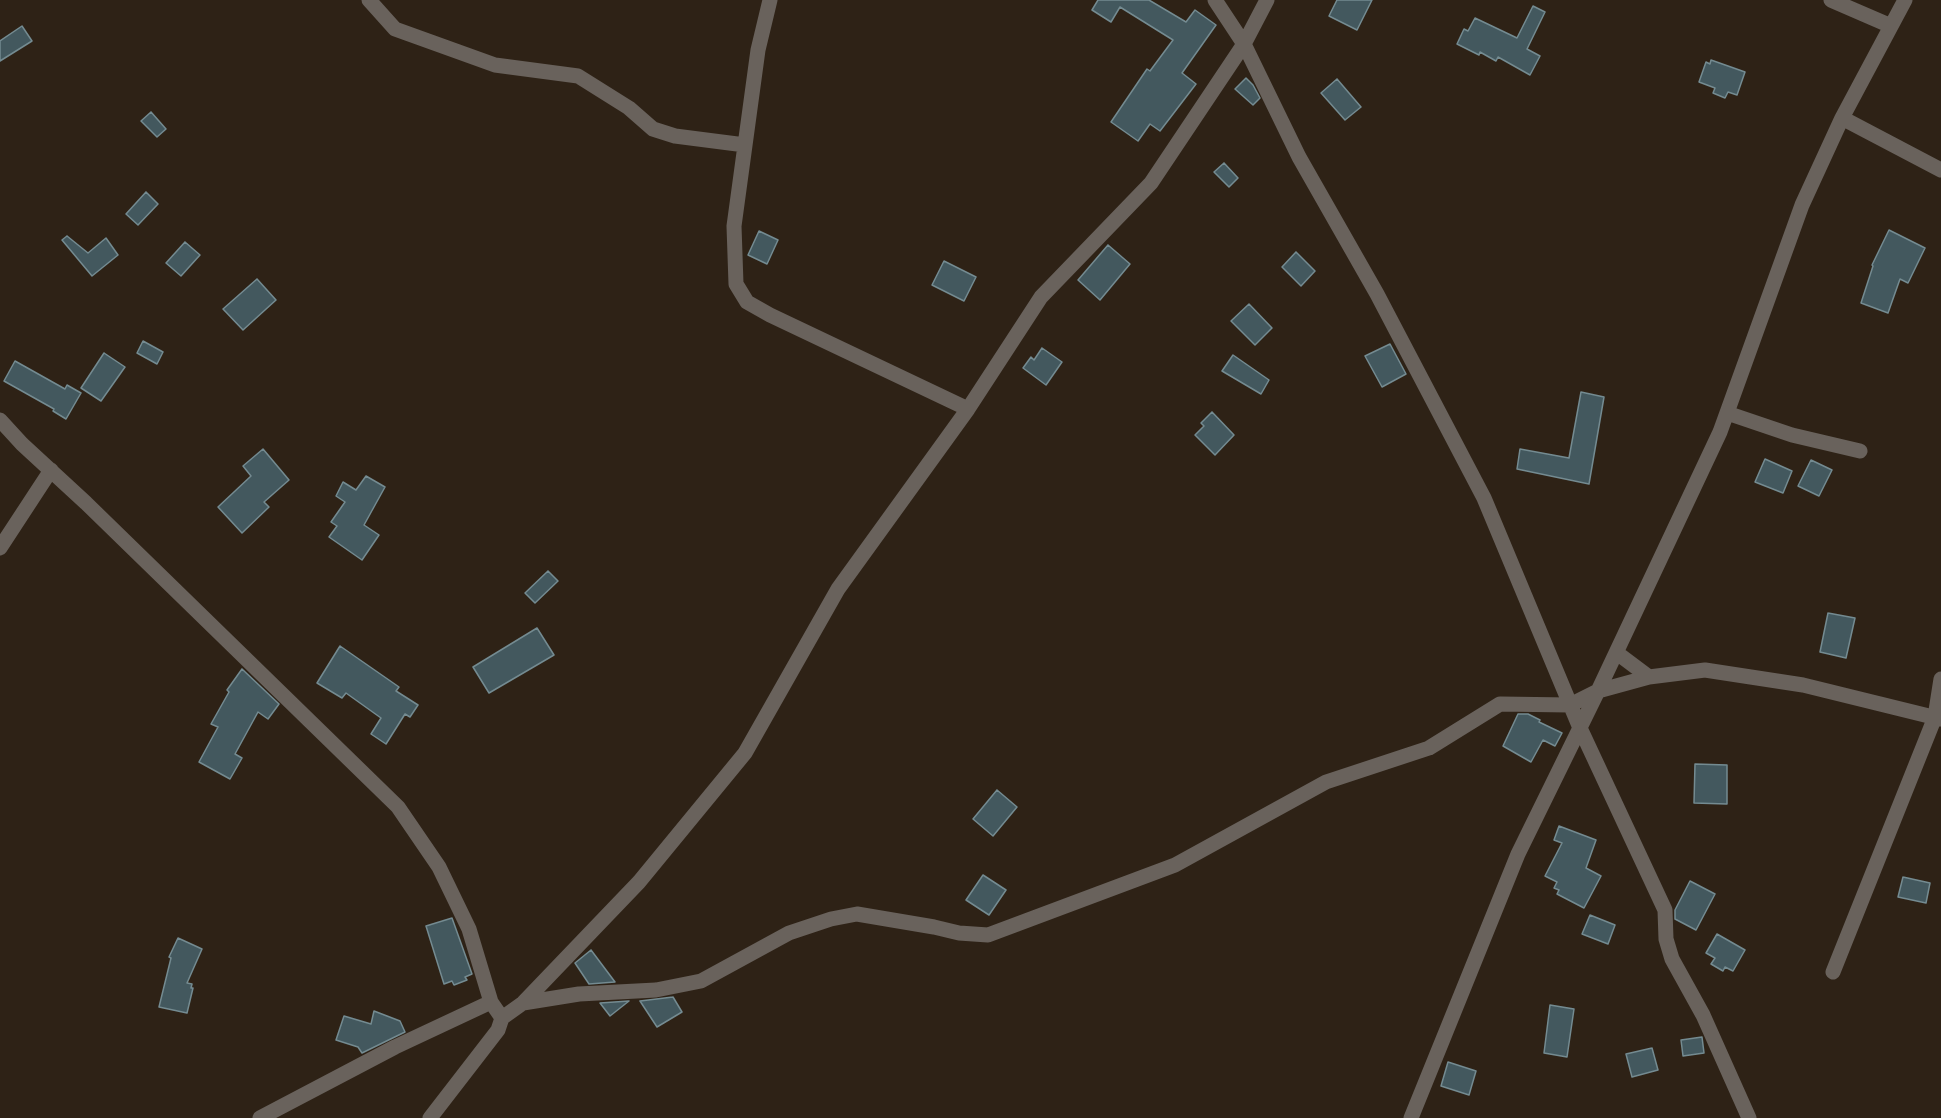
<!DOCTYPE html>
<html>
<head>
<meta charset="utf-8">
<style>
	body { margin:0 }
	canvas { display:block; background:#2e2216 }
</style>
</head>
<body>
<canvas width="1941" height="1118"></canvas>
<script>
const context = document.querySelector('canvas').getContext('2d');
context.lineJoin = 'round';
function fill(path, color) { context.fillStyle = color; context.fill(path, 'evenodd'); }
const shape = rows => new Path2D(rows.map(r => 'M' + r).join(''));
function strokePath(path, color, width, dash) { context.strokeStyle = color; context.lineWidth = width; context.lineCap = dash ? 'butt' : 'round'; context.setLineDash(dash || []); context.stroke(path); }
const building = shape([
	[1098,0,1149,0,1186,22,1195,10,1216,25,1182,73,1196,84,1160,131,1150,124,1138,141,1111,122,1147,69,1150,71,1173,40,1120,7,1111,22,1092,10,1098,0],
	[1337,0,1372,0,1357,30,1329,16,1337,0],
	[1533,6,1545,12,1527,49,1540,56,1530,75,1498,57,1496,61,1480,52,1479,55,1457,44,1464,29,1468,31,1475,18,1517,38,1533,6],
	[22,26,32,41,0,61,0,41,22,26],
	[1711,60,1745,72,1737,95,1728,92,1725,98,1713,93,1715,88,1699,82,1706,62,1710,64,1711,60],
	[1246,78,1253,85,1260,98,1253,105,1235,89,1246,78],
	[1337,79,1361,107,1345,120,1321,93,1337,79],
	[151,112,166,129,157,137,141,121,151,112],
	[1224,163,1238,178,1229,187,1214,172,1224,163],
	[146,192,158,204,138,225,126,214,146,192],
	[1889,230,1925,248,1908,283,1900,279,1888,313,1861,303,1873,266,1872,265,1889,230],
	[759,231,778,240,767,264,748,255,759,231],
	[67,236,88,253,106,238,118,255,92,276,62,240,67,236],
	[185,242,200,255,181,276,166,263,185,242],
	[1108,245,1130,264,1100,300,1078,280,1108,245],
	[1296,252,1315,271,1301,286,1282,267,1296,252],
	[944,261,976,277,964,301,932,285,944,261],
	[257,279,276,300,243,330,223,309,257,279],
	[1249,304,1272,328,1255,345,1231,321,1249,304],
	[143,341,163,352,157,364,137,353,143,341],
	[1390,344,1406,374,1382,387,1365,356,1390,344],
	[1042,348,1062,362,1046,385,1023,368,1031,357,1034,360,1042,348],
	[104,353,125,367,101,401,81,388,104,353],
	[1233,355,1269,380,1261,394,1222,371,1233,355],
	[15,361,65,389,67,385,81,393,66,419,53,411,54,409,4,381,15,361],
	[1581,392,1604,397,1589,484,1517,469,1520,449,1569,458,1581,392],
	[1212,412,1234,435,1215,455,1195,435,1204,426,1201,423,1212,412],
	[263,449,289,480,264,502,269,507,242,533,218,507,251,476,243,466,263,449],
	[1765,459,1792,471,1783,493,1755,482,1765,459],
	[1811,460,1832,470,1819,496,1798,486,1811,460],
	[366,476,385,487,364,525,379,535,362,560,329,537,337,526,331,522,345,502,336,496,343,482,356,490,366,476],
	[548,571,558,581,535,603,525,593,548,571],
	[1828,613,1855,618,1846,658,1820,652,1828,613],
	[537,628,554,655,489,693,473,667,537,628],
	[340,646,399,687,396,691,418,705,410,717,405,714,386,744,371,734,381,718,346,693,342,698,317,683,340,646],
	[242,669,279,704,268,719,258,712,235,754,242,758,230,779,199,762,218,727,211,724,229,692,227,690,242,669],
	[1518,714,1528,714,1540,720,1539,722,1562,733,1555,746,1543,740,1531,762,1503,746,1518,714],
	[1695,764,1727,765,1727,804,1694,803,1695,764],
	[997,790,1017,807,993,836,973,819,997,790],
	[1559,826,1596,840,1586,868,1601,876,1584,908,1557,894,1559,890,1554,888,1557,882,1545,876,1562,843,1554,840,1559,826],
	[983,875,1006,890,989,915,966,900,983,875],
	[1903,877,1930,883,1926,903,1898,897,1903,877],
	[1690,881,1715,894,1696,930,1675,919,1675,910,1690,881],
	[1590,915,1615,925,1608,944,1582,934,1590,915],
	[452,918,472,974,465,977,467,980,454,985,452,981,444,984,426,926,452,918],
	[1717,934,1745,950,1733,971,1725,967,1723,971,1711,964,1715,958,1706,953,1717,934],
	[178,938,202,949,187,983,192,984,191,988,193,988,187,1013,159,1007,171,958,169,957,178,938],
	[591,950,615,982,589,984,575,963,591,950],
	[673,997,682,1012,657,1027,640,1001,673,997],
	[629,1001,610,1016,600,1003,629,1001],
	[1550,1005,1574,1009,1567,1057,1544,1053,1550,1005],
	[374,1011,400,1021,405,1032,362,1053,358,1047,336,1040,344,1016,371,1024,374,1011],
	[1702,1037,1704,1053,1683,1056,1681,1040,1702,1037],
	[1652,1048,1658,1070,1632,1077,1626,1054,1652,1048],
	[1448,1062,1476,1071,1469,1095,1441,1086,1448,1062]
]);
const minor = shape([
	[369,0,395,29,495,65,578,76,629,108,653,129,675,136,745,145],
	[770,0,758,50,734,226,736,284,747,302,770,315,968,409],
	[1215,0,1244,44,1299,157,1377,294,1484,498,1580,728,1665,910,1666,939,1672,959,1703,1015,1749,1118],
	[1831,0,1891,26],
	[1842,118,1941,170],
	[1727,413,1792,435,1860,451],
	[0,420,22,444,86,503,398,807,439,867,469,929,491,1002,502,1018],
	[0,548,51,470],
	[1617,653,1649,677],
	[1833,972,1935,717,1941,679],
	[523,1003,579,994,656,990,701,981,789,933,831,919,857,914,934,927,959,933,988,935,1175,865,1326,782,1429,748,1500,704,1570,705,1598,691,1649,677,1705,670,1803,685,1941,719],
	[260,1118,395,1047,491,1002],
	[430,1118,498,1030,502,1018,523,1003,639,882,745,753,838,589,968,409,1041,297,1151,183,1244,44,1267,0],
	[1411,1118,1518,854,1598,691,1720,432,1802,205,1842,118,1905,0]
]);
fill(building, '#43585e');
strokePath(building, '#748b91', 1.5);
strokePath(minor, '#69625c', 15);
</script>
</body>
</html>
